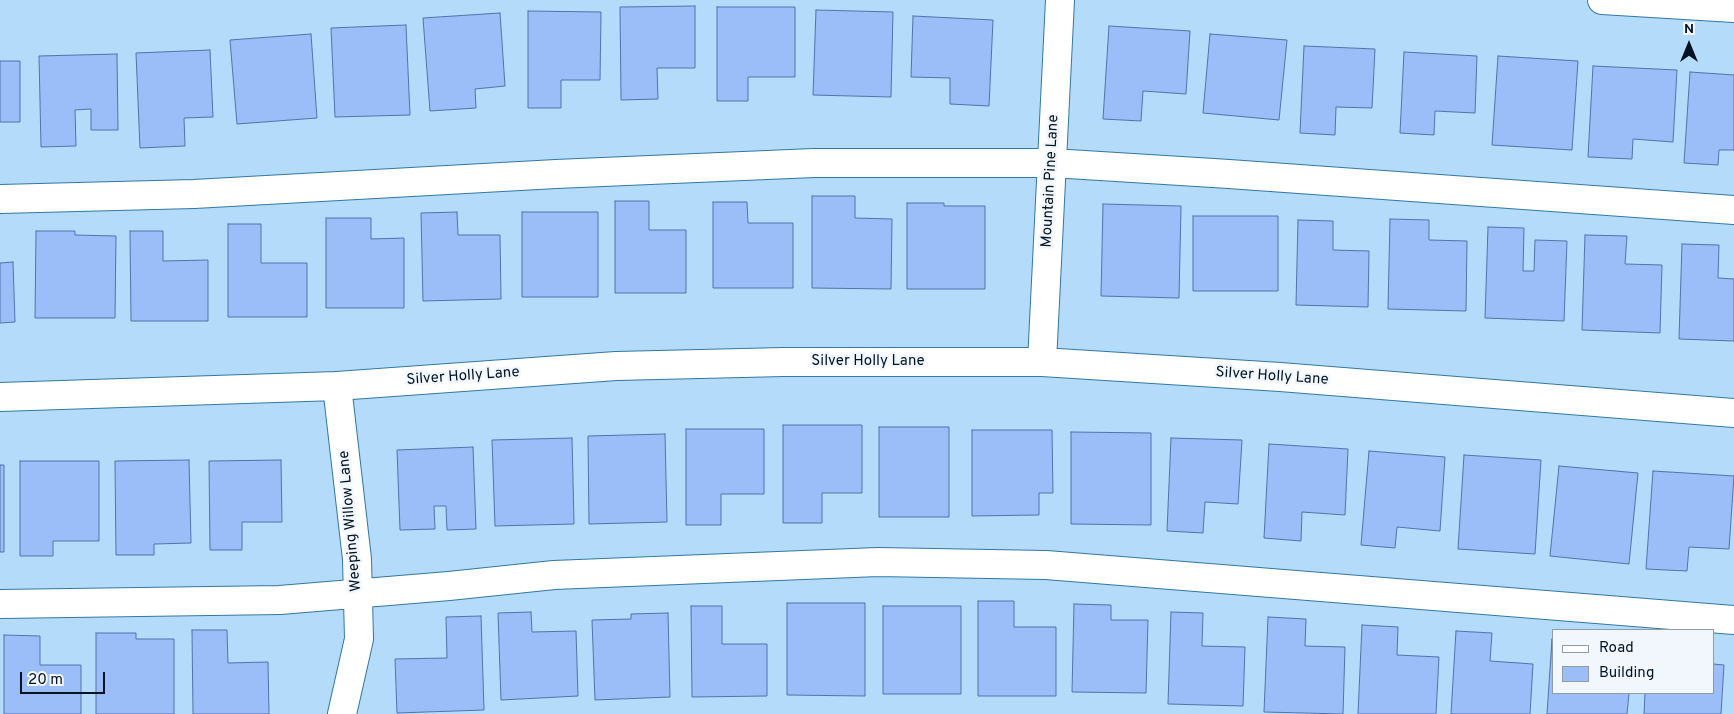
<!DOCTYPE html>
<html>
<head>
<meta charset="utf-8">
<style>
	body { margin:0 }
	#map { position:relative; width:1734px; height:714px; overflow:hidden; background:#b4dbf9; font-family:Overpass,sans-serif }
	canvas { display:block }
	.legend { position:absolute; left:1552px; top:629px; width:162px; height:65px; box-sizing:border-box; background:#f1f7fc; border:1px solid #919ba5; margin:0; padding:6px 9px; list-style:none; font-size:15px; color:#001223 }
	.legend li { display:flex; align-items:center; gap:10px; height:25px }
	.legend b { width:25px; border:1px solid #919ba5 }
	.north { position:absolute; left:1664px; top:20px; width:50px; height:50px; -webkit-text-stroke:4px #f1f7fc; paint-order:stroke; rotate:0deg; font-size:14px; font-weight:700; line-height:20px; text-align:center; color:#001223 }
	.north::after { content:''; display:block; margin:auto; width:18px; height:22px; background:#001223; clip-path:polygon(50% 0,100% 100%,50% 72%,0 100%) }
	.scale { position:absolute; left:20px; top:672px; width:85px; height:22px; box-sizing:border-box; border:2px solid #001223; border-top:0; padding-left:6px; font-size:15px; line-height:18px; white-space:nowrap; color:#001223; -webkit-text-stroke:4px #f1f7fc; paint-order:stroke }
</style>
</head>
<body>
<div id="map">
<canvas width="1734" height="714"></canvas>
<ul class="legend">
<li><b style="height:6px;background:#fff"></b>Road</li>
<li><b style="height:14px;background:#9bbdf8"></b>Building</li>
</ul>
<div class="north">N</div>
<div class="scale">20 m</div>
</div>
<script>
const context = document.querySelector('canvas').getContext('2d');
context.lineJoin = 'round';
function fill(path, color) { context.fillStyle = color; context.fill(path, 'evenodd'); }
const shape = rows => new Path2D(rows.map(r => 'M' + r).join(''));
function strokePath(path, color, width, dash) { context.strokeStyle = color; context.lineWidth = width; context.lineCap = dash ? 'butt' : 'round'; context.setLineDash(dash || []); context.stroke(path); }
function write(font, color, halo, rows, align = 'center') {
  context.font = font + ' Overpass,sans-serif'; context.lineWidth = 5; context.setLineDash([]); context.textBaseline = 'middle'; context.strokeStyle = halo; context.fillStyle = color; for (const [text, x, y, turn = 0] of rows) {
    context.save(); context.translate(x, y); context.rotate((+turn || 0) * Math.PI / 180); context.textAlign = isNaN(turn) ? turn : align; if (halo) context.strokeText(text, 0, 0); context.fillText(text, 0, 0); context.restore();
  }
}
const building = shape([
	[695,6,695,68,657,68,658,99,621,100,620,7,695,6],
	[717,7,795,7,795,77,748,77,748,101,717,101,717,7],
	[816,10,893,12,891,97,813,95,816,10],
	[528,11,601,12,600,80,561,80,561,108,528,108,528,11],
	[500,13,505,86,475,89,476,108,430,111,423,18,500,13],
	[913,16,993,20,989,106,950,104,950,78,911,77,913,16],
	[406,25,410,115,335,117,331,28,406,25],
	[1109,26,1190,31,1186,94,1143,91,1141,121,1103,119,1109,26],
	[311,34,317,118,237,124,230,40,311,34],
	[1210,34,1287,40,1279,120,1203,113,1210,34],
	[1304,46,1375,49,1372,108,1336,107,1335,135,1300,133,1304,46],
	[210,50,213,117,184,118,185,146,140,148,136,53,210,50],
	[1404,52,1477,56,1475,113,1435,111,1434,135,1400,133,1404,52],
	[117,54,118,130,91,130,91,109,75,110,76,146,41,147,39,56,117,54],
	[1498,56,1578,61,1572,150,1492,145,1498,56],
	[0,61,20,61,20,122,0,122,0,61],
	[1593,66,1677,70,1673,142,1633,139,1632,159,1588,157,1593,66],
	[1690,72,1734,75,1734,150,1719,150,1718,165,1684,163,1690,72],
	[812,196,855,196,855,218,892,219,891,289,812,288,812,196],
	[615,201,649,201,649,230,686,230,686,293,615,293,615,201],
	[713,202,747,202,748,223,793,223,793,288,713,288,713,202],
	[907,203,944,203,944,206,985,206,985,289,907,289,907,203],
	[1103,204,1181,206,1179,298,1101,296,1103,204],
	[457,212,458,235,500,235,501,299,423,301,421,213,457,212],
	[522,212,598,212,598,297,522,297,522,212],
	[1193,216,1278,216,1278,291,1193,291,1193,216],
	[326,218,371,218,371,239,404,238,404,308,326,308,326,218],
	[1390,219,1429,220,1429,240,1467,241,1466,311,1388,309,1390,219],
	[1298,220,1333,221,1333,250,1369,251,1368,307,1296,305,1298,220],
	[228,224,261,224,261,263,307,263,307,317,228,317,228,224],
	[1488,227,1524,228,1523,271,1534,271,1535,240,1567,241,1564,321,1485,318,1488,227],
	[36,231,75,231,75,235,116,236,115,318,35,318,36,231],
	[130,231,163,231,163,261,208,260,208,321,131,321,130,231],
	[1585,235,1627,236,1625,264,1662,265,1660,333,1582,330,1585,235],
	[1682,244,1719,245,1718,278,1734,279,1734,341,1679,339,1682,244],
	[13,262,15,322,0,323,0,263,13,262],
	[783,425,862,425,862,493,822,493,822,523,783,523,783,425],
	[879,427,949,427,949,517,879,517,879,427],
	[686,429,764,429,764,494,721,494,721,525,686,525,686,429],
	[972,430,1052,430,1053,493,1039,493,1039,515,972,516,972,430],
	[1071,432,1151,433,1151,525,1071,524,1071,432],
	[665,434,667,522,589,524,588,436,665,434],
	[572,438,574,524,495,526,492,440,572,438],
	[1171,438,1242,440,1238,504,1205,502,1203,533,1167,531,1171,438],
	[1269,444,1348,449,1345,515,1302,512,1301,541,1264,538,1269,444],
	[473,447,476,529,447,530,446,506,434,506,435,529,400,530,397,450,473,447],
	[1369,451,1445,457,1440,531,1397,527,1395,548,1361,545,1369,451],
	[1464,455,1541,460,1535,554,1458,549,1464,455],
	[189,460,191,543,154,544,154,555,116,555,115,461,189,460],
	[281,460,282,522,242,522,242,550,210,550,209,461,281,460],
	[20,461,99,461,99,541,53,541,53,556,20,556,20,461],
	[0,465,4,465,4,552,0,552,0,465],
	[1559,466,1638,473,1629,564,1550,556,1559,466],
	[1653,471,1734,476,1729,549,1689,547,1687,571,1646,569,1653,471],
	[978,601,1014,601,1014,627,1056,627,1056,696,978,696,978,601],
	[787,603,865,603,865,696,787,695,787,603],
	[1074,604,1111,605,1111,620,1148,620,1146,693,1072,692,1074,604],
	[691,606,722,606,722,644,767,644,767,696,692,697,691,606],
	[883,606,961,606,961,694,883,694,883,606],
	[531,612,532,632,576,631,578,696,501,700,498,613,531,612],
	[1171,612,1203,613,1202,646,1245,647,1243,706,1168,704,1171,612],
	[668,613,670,697,595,700,592,620,631,619,631,614,668,613],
	[481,616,484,710,397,713,395,659,447,658,446,617,481,616],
	[1268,617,1306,619,1305,646,1345,647,1343,714,1264,712,1268,617],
	[1362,625,1398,627,1397,655,1439,657,1436,714,1358,714,1362,625],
	[192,630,227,630,228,663,268,662,269,714,193,714,192,630],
	[1456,631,1492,633,1490,661,1533,664,1530,714,1451,714,1456,631],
	[96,633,136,633,136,639,174,639,174,714,96,714,96,633],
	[4,635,40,636,40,665,81,665,81,714,4,714,4,635],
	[1552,639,1553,693,1629,693,1627,714,1547,714,1552,639],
	[1713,664,1724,665,1721,714,1644,714,1645,693,1713,693,1713,664]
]);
const minor = shape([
	[1602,0,1734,8],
	[0,199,194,194,556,174,814,163,1052,163,1229,174,1734,210],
	[1042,362,1060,0],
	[337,386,357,559,359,639,342,714],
	[0,397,337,386,616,366,784,362,1042,362,1280,377,1734,413],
	[0,604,280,600,449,586,554,575,878,562,1046,565,1734,620]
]);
const streetNames = [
	["Mountain Pine Lane",1051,181,-87],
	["Silver Holly Lane",868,362],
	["Silver Holly Lane",463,377,-4],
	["Silver Holly Lane",1272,377,4],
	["Weeping Willow Lane",351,521,-95]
];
fill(building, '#9bbdf8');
strokePath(building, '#5273ac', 1);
strokePath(minor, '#3477a3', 30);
strokePath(minor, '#fff', 28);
write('15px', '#001223', '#f1f7fc', streetNames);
</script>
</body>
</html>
